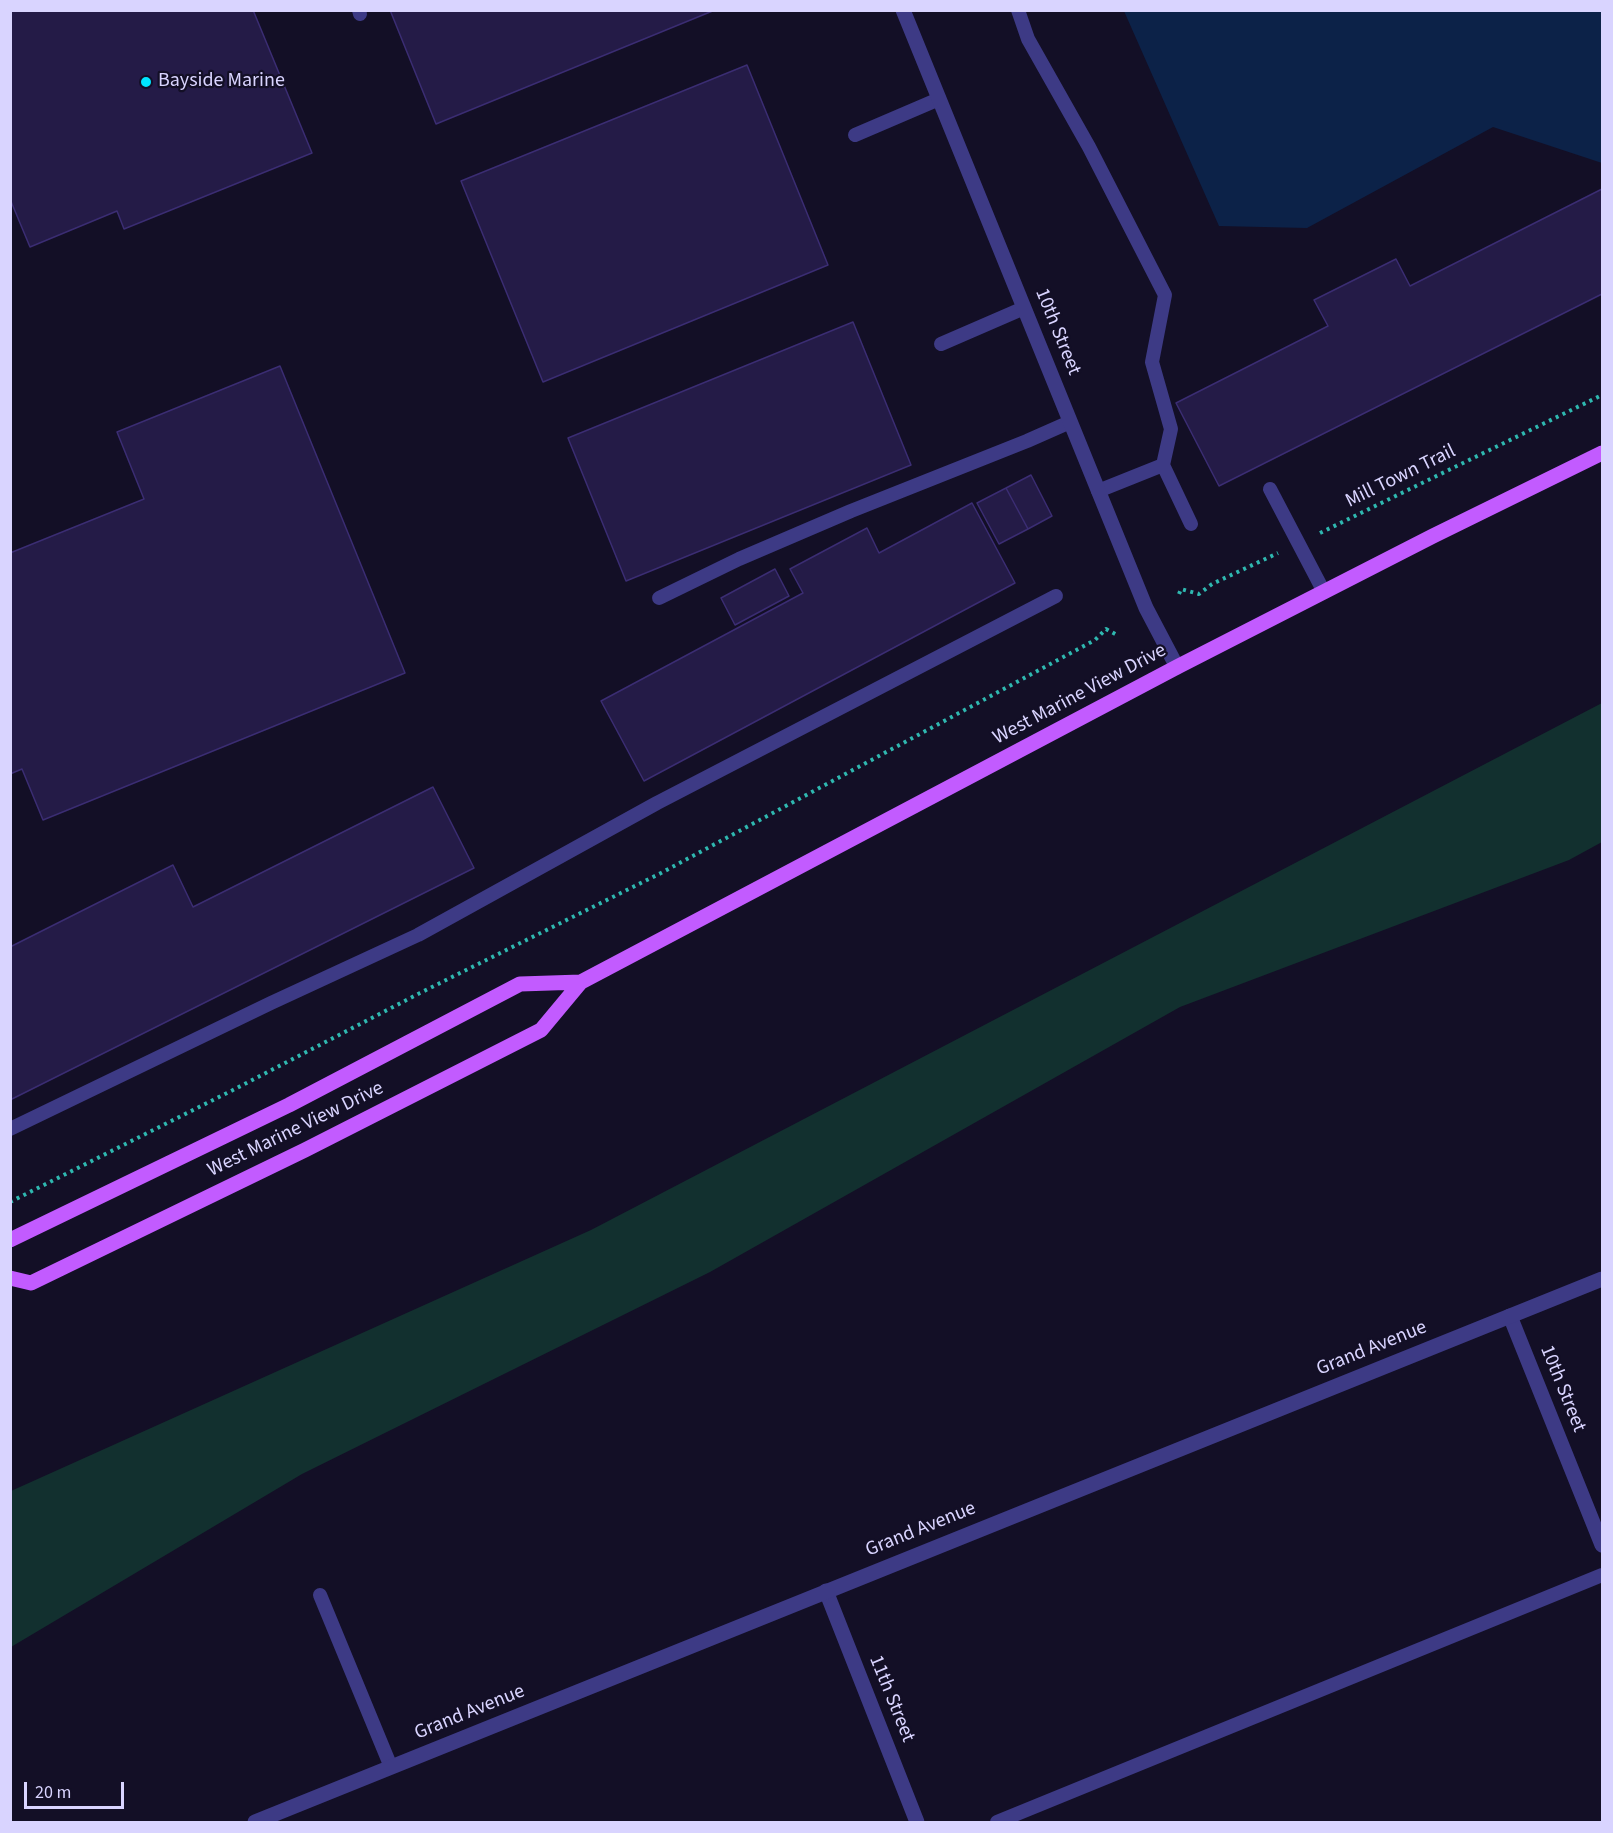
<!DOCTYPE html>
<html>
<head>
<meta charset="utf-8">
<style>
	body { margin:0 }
	#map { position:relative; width:1613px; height:1833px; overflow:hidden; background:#130f26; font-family:"Source Sans 3",sans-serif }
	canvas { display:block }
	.frame { position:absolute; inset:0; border:12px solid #d9d4ff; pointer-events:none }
	.scale { position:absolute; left:24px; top:1782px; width:100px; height:27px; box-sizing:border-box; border:3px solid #d9d4ff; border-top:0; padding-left:8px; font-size:18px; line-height:21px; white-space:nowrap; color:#d9d4ff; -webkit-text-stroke:4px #130f26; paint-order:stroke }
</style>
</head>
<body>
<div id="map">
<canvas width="1613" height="1833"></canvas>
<div class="frame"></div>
<div class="scale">20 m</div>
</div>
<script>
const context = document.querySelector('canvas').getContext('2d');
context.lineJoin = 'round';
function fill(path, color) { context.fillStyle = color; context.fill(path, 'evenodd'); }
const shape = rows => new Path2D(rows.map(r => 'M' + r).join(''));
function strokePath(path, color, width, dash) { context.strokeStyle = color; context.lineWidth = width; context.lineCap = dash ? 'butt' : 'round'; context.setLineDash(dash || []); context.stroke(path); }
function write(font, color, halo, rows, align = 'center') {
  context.font = font + ' "Source Sans 3",sans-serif'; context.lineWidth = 4.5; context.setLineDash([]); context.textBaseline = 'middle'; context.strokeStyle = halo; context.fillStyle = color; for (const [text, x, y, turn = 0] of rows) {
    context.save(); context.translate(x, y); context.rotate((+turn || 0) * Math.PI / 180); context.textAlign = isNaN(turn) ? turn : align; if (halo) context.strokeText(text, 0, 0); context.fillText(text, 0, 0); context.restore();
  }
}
const green = shape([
	[1602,703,1602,842,1569,860,1180,1007,710,1272,302,1474,11,1647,11,1491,591,1230]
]);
const water = shape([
	[1124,11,1602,11,1602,163,1493,127,1307,228,1219,226]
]);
const building = shape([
	[10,10,253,10,312,153,124,229,117,211,30,247,10,199,10,10],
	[390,10,715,10,436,124,390,10],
	[747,65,828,265,543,382,461,181,747,65],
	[1602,189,1602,294,1219,486,1176,403,1328,326,1314,300,1396,259,1410,286,1602,189],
	[853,322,911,465,626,581,568,438,853,322],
	[280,366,405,673,43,820,22,769,10,774,10,553,144,499,117,432,280,366],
	[1031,475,1052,516,1028,529,1006,488,1031,475],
	[1006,488,1028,529,999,544,977,503,1006,488],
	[972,503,1015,583,644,781,601,701,803,593,790,569,867,528,879,553,972,503],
	[775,569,789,596,735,625,721,598,775,569],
	[433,787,474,868,10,1100,10,947,173,865,193,907,433,787]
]);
const path = shape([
	[1320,533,1602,395],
	[1179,594,1181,589,1199,594,1212,584,1278,553],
	[10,1202,233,1090,420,993,661,873,1095,640,1106,629,1119,636]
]);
const service = shape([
	[359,10,360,14],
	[1018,10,1028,39,1089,147,1165,295,1152,362,1171,429,1163,465],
	[855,135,939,99],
	[941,344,1024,308],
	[1270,489,1324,592],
	[1098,491,1163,465,1191,524],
	[659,598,739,559,851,511,1027,441,1070,422],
	[10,1129,271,1003,418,935,657,803,1056,596],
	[320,1595,391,1767],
	[997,1822,1602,1575]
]);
const minor = shape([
	[903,10,1146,608,1177,667],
	[1510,1316,1602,1545],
	[826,1591,917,1822]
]);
const tertiary = shape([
	[255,1822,1602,1279]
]);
const primary = shape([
	[10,1240,289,1105,520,984,581,982],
	[10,1278,31,1283,305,1150,541,1030,581,982,1177,667,1433,536,1602,453]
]);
const markers = [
	[146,82,6,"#00e5ff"]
];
const poiNames = [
	["Bayside Marine",158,82]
];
const streetNames = [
	["10th Street",1057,332,68],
	["Mill Town Trail",1401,477,-26],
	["West Marine View Drive",1080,695,-28],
	["West Marine View Drive",296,1130,-26],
	["Grand Avenue",1372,1349,-22],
	["10th Street",1562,1389,68],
	["Grand Avenue",921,1530,-22],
	["11th Street",891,1699,68],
	["Grand Avenue",470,1713,-22]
];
fill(green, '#12302f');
fill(water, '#0c2248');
fill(building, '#241b47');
strokePath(building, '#3b2d73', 1.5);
strokePath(path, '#2fb8b0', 4, [3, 4.5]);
strokePath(service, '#3d3a85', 14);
strokePath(minor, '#3d3a85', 15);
strokePath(tertiary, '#3d3a85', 15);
strokePath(primary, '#c25bff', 15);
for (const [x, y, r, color] of markers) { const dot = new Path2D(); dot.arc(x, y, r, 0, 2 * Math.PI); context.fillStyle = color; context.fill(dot); strokePath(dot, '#130f26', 2); }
write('20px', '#d9d4ff', '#130f26', poiNames, 'left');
write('20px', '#d9d4ff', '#130f26', streetNames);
</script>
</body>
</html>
